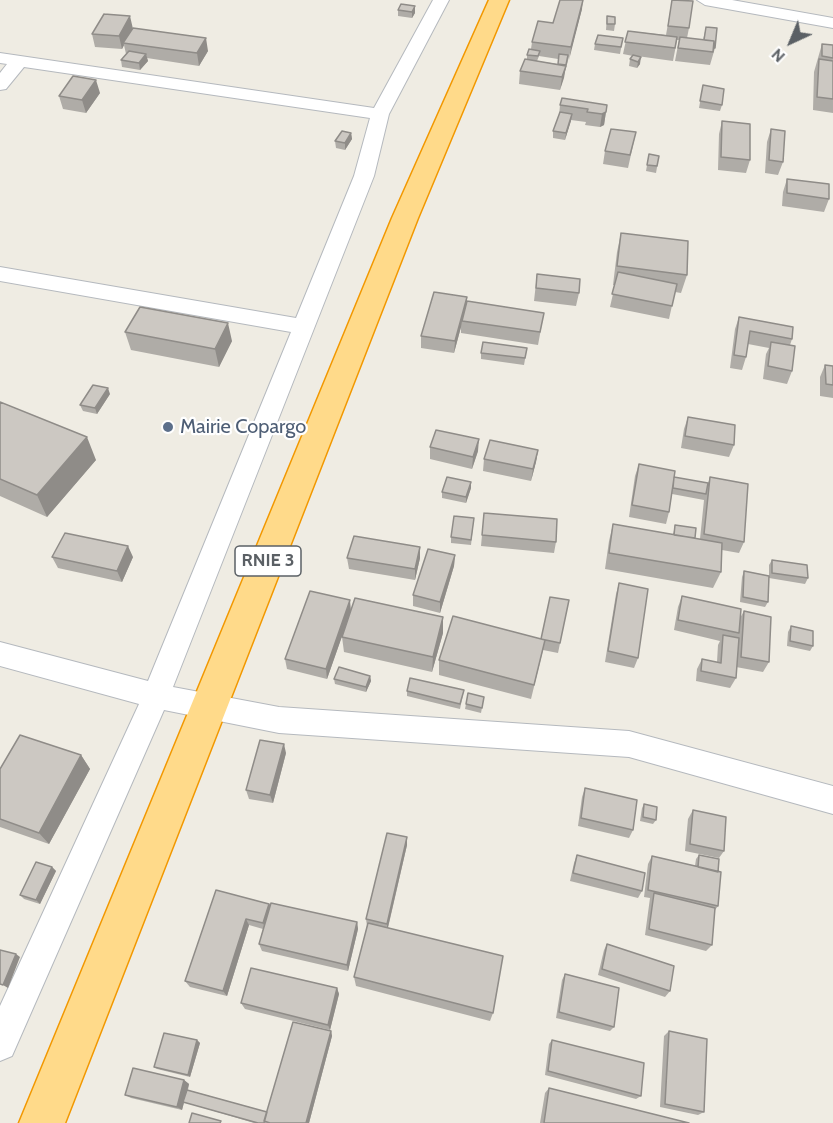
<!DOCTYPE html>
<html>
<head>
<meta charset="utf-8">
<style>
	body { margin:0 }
	#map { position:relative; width:833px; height:1123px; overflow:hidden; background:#efece3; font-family:Cabin,sans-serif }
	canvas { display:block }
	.north { position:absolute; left:761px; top:12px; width:60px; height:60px; -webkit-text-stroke:4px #fff; paint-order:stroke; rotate:224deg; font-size:16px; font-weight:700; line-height:24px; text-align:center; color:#5b6065 }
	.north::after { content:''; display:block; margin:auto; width:21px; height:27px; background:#5b6065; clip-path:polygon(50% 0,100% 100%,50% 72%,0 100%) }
</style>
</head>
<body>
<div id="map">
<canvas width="833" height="1123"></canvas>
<div class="north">N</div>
</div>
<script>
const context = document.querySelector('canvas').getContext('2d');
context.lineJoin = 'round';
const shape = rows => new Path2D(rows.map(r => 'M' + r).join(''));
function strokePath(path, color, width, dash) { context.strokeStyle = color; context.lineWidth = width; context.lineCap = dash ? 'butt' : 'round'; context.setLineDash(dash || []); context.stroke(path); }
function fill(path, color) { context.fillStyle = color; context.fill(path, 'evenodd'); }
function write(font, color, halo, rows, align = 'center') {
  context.font = font + ' Cabin,sans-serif'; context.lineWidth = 4.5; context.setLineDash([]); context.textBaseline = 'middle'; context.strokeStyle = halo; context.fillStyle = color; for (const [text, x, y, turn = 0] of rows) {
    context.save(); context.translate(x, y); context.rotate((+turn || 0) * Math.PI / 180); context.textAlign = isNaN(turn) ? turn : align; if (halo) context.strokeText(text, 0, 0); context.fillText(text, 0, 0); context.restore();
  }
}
const minor = shape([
	[433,0,449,0,389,114,374,176,173,687,279,707,629,731,833,786,833,814,629,757,279,733,164,710,12,1056,0,1061,0,1006,139,704,0,666,0,642,148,681,291,332,0,281,0,267,296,318,354,176,370,118,24,67,6,89,0,90,0,73,7,64,0,63,0,53,374,108,433,0],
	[697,0,732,0,833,18,833,28,705,5,697,0]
]);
const highway = shape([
	[489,0,509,0,418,218,65,1123,19,1123,392,218,489,0]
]);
const wall = shape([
	[672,0,689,28,687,38,703,40,706,27,715,48,710,65,675,61,679,40,677,40,673,61,637,56,640,64,637,68,629,66,630,59,633,56,623,54,628,31,666,35],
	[401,4,415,13,412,18,398,16,398,10],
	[582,9,560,90,519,84,520,71,527,60,527,55,531,49,532,42,553,23],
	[539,56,558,59,558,64,537,61],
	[607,16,615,24,614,31,606,30],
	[133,29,130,32,208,51,199,66,147,58,148,61,140,70,122,67,121,60,126,54,124,45,122,49,95,47,92,34],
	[623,38,620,54,594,50,595,44],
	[822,44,833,45,833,113,813,110,814,72],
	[703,85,722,105,720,111,699,108],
	[100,93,86,113,63,109,59,96],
	[560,105,607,105,604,125,600,127,585,125,586,122,571,120,565,140,553,138,553,131,559,116],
	[722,121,750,160,746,173,718,170,719,134],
	[771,129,783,162,778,175,765,173,767,142],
	[636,132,628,168,603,164,605,151],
	[351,133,352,139,345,150,336,148,335,141],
	[649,154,659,156,656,173,646,171],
	[787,179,829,199,824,212,782,206,783,192],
	[621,233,687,275,681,293,675,292,669,319,610,307,615,285,613,285,617,252],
	[537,274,579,293,576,306,534,301],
	[466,303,544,313,538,345,461,333,461,327,454,353,421,348,421,336],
	[739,317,792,339,790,345,792,371,787,384,763,379,766,354,769,348,748,344,746,357,742,370,730,368,735,329],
	[125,332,232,341,219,367,131,350],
	[527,348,524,365,481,359,481,353],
	[825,365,833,366,833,398,820,396,820,377],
	[110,394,97,414,83,411,80,405],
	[0,402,96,460,47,517,0,496],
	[688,417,734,445,729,457,681,448,684,429],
	[430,447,478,451,472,469,430,459],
	[538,450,536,462,531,481,483,471,484,459],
	[639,464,674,477,708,483,710,477,744,542,739,553,722,550,721,572,713,588,605,569,609,541,613,524,673,535,675,525,695,539,700,539,704,500,672,494,669,512,666,524,629,517,635,476],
	[471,488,466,503,442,498,442,492],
	[484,513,556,542,554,553,481,546],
	[474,518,471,545,451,543,451,537],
	[455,555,454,566,440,613,413,606,413,595],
	[52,557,133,557,122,582,58,568],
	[347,558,420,558,415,580,349,569],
	[772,560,808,578,805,584,769,578,768,602,765,607,740,602,742,577,744,571,769,576,769,565],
	[619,583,638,658,634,668,605,662,616,594],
	[682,596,740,618,744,611,769,662,763,672,736,667,736,678,730,688,696,681,697,669,702,659,717,662,718,645,720,641,674,630,678,607],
	[569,600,558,653,543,650,531,699,439,675,439,660,541,639],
	[351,610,443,633,432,672,344,652,342,637,344,630,327,679,287,669,285,659],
	[791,626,813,646,810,651,787,646,788,632],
	[370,676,371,681,366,692,335,684,334,679],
	[464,690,460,709,407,696,407,691],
	[484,697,481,713,465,709,466,704],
	[286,753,273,803,249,799,246,790],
	[81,755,90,769,49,844,0,827,0,769],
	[585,788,633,830,629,838,578,826,582,797],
	[644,804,656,820,653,824,640,821,642,808],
	[693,810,724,851,719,858,685,851,688,819],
	[407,837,407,845,388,928,493,1013,490,1021,356,986,354,977,367,926,366,919],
	[577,855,642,891,638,898,570,881,574,863],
	[699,855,718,906,715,910,712,945,706,951,645,935,650,898,644,897,648,864,652,856,695,866,696,859],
	[52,867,56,871,40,904,24,899,20,895],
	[216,890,269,904,270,905,357,922,358,929,348,971,262,951,259,944,263,929,249,925,227,996,190,987,185,981],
	[607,944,670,991,665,997,598,975,604,950],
	[565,974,614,1027,610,1031,556,1018,562,980],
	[337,988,339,994,330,1030,245,1009,241,1003],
	[331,1031,332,1036,309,1123,254,1123,184,1102,182,1110,131,1098,125,1095,184,1080,189,1084,188,1090,267,1112],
	[669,1031,704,1112,698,1115,660,1107,664,1036],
	[197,1040,200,1043,190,1077,157,1069,154,1067],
	[552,1040,641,1096,636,1099,545,1075,549,1044],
	[549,1088,689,1123,540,1123,545,1093]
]);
const shadedWall = shape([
	[583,0,582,9,569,60,571,47],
	[415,6,415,13,412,18,412,12],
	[130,16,133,29,125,43,123,43,124,45,122,49,119,36],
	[206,38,208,51,199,66,197,53],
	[146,54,148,61,140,70,139,63],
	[641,57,640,64,637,68,638,62],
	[566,66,564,78,560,90,562,77],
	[96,80,100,93,86,113,82,100],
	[607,105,604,125,600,127,602,114],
	[572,114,571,121,565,140,566,133],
	[351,133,352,139,345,150,345,143],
	[467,297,466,309,462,321,461,327,454,353,455,341],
	[228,323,232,341,219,367,215,349],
	[108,388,110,394,97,414,95,408],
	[87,437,96,460,47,517,37,495],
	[479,439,478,451,472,469,473,457],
	[538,450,536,462,531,481,533,469],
	[471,482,471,488,466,503,466,497],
	[128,546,133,557,122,582,117,571],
	[420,547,420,558,415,580,415,569],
	[455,555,454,566,440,613,440,602],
	[350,600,351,611,327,679,326,669],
	[443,617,443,633,432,672,433,657],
	[370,676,371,681,366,692,366,687],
	[284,744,286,753,273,803,270,795],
	[81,755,90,769,49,844,39,833],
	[407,837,407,845,387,931,387,924],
	[52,867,56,871,40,904,36,900],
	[269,904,272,911,266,930,263,923],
	[246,919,249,925,227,996,223,991],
	[357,922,358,929,348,971,347,965],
	[16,954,20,957,8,988,3,985],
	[337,988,339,994,330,1030,328,1025],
	[331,1031,332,1036,309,1123,306,1123],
	[197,1040,200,1043,190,1077,188,1075],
	[184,1080,189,1084,182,1110,177,1107]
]);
const building = shape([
	[560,0,583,0,571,47,532,42,538,21,553,23,560,0],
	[672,0,693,1,689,28,668,26,672,0],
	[401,4,415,6,412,12,398,10,401,4],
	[104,14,130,16,119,36,92,34,104,14],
	[607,16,615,17,615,24,607,24,607,16],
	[706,27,717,28,715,48,714,48,714,41,704,40,706,27],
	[133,28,206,38,197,53,123,43,133,28],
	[628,31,677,37,675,48,625,42,628,31],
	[598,35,623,38,621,47,595,44,598,35],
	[680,37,714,41,713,52,678,48,680,37],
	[822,44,833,45,833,58,822,56,822,44],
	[529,49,540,51,538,56,527,55,529,49],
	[129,51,146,54,139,63,121,60,129,51],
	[559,54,568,55,566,65,558,64,559,54],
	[633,55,641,57,638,62,630,59,633,55],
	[525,59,566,66,562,77,520,71,525,59],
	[819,59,833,61,833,99,817,97,819,59],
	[73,76,96,80,82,100,59,96,73,76],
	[703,85,724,89,722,105,700,101,703,85],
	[562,98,607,105,606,112,602,114,587,112,588,109,560,105,562,98],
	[560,112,572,114,566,133,553,131,560,112],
	[722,121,750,124,750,160,721,157,722,121],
	[611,129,636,132,630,155,605,151,611,129],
	[771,129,785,131,783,162,769,160,771,129],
	[342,131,351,133,345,143,335,141,342,131],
	[649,154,659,156,657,166,647,165,649,154],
	[787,179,829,184,829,199,787,193,787,179],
	[621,233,688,241,687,275,617,266,621,233],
	[618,272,677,284,672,306,612,294,618,272],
	[537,274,580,279,579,293,536,288,537,274],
	[434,292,467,297,455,341,421,336,434,292],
	[467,301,544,313,540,332,462,321,467,301],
	[140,307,228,323,215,349,125,332,140,307],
	[739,317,793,327,792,339,750,331,746,357,734,355,739,317],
	[483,342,527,348,525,358,481,353,483,342],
	[771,342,795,346,792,371,768,366,771,342],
	[825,365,833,366,833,385,826,384,825,365],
	[93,385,108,388,95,408,80,405,93,385],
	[0,402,87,437,37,495,0,479,0,402],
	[688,417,735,425,734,445,685,436,688,417],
	[436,430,479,439,473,457,430,447,436,430],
	[490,440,538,450,533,469,484,459,490,440],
	[639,464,675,471,669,512,632,505,639,464],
	[447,477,471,482,466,497,442,492,447,477],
	[674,477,708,483,706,494,673,488,674,477],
	[710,477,748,484,744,542,704,534,710,477],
	[484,513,557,519,556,542,482,535,484,513],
	[454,516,474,518,471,540,451,537,454,516],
	[613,524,722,543,721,572,609,553,613,524],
	[675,525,696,528,695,538,674,535,675,525],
	[65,533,128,546,117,571,52,557,65,533],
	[354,536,420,547,415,569,347,558,354,536],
	[428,549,455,555,440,602,413,595,428,549],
	[772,560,807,565,808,578,772,573,772,560],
	[744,571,769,576,768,602,743,597,744,571],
	[619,583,648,589,638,658,608,651,619,583],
	[310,591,350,600,326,669,285,659,310,591],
	[682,596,741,609,739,633,678,620,682,596],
	[550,597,569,600,560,643,541,639,550,597],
	[355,598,443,617,433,657,342,637,355,598],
	[744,611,771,617,769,662,741,657,744,611],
	[453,616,545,640,534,685,439,660,453,616],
	[791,626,813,631,813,646,790,641,791,626],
	[723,635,739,638,736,678,701,671,702,659,721,663,723,635],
	[339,667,370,676,366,687,334,679,339,667],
	[410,678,464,690,460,704,407,691,410,678],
	[468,693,484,697,482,708,466,704,468,693],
	[20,735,81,755,39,833,0,819,0,769,20,735],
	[260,740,284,744,270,795,246,790,260,740],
	[585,788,637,800,633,830,581,818,585,788],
	[644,804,657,807,656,820,643,817,644,804],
	[693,810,726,817,724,851,690,844,693,810],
	[387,833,407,837,387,924,366,919,387,833],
	[577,855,645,873,642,891,573,873,577,855],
	[699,855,719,859,718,872,698,867,699,855],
	[652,856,721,872,718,906,648,890,652,856],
	[36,862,52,867,36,900,20,895,36,862],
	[216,890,269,904,263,923,246,919,223,991,185,981,216,890],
	[654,893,715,908,712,945,649,929,654,893],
	[271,903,357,922,347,965,259,944,271,903],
	[368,923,503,956,493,1013,354,977,368,923],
	[607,944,674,966,670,991,602,969,607,944],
	[0,950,16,954,3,985,0,984,0,950],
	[251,968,337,988,328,1025,241,1003,251,968],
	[565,974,619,988,614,1027,559,1012,565,974],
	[293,1022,331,1031,306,1123,270,1123,264,1121,293,1022],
	[669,1031,707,1039,704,1112,665,1104,669,1031],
	[164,1033,197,1040,188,1075,154,1067,164,1033],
	[552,1040,644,1063,641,1096,548,1071,552,1040],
	[133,1068,184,1080,177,1107,125,1095,133,1068],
	[549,1088,689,1123,544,1123,549,1088],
	[187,1090,267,1112,264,1123,258,1123,183,1102,187,1090],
	[192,1113,221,1121,220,1123,189,1123,192,1113]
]);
const markers = [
	[168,427,6,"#5c6f8a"]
];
const shields = [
	[268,561,66]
];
const shieldNames = [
	["RNIE 3",268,561]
];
const serviceNames = [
	["Mairie Copargo",180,427]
];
strokePath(minor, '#b5b9be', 2);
strokePath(highway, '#f29800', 3);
fill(minor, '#fff');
fill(highway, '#ffda8a');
fill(wall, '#afaca7');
fill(shadedWall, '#8f8c88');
fill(building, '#ccc8c2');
strokePath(building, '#8f8c88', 1.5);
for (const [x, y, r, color] of markers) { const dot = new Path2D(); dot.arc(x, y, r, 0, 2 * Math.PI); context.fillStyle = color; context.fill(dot); strokePath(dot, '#fff', 2); }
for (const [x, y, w] of shields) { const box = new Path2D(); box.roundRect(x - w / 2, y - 15, w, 30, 4.5); context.fillStyle = '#fff'; context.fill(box); strokePath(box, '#5b6065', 1.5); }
write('bold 18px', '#5b6065', null, shieldNames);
write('20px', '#4e5e75', '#fff', serviceNames, 'left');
</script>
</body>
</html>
